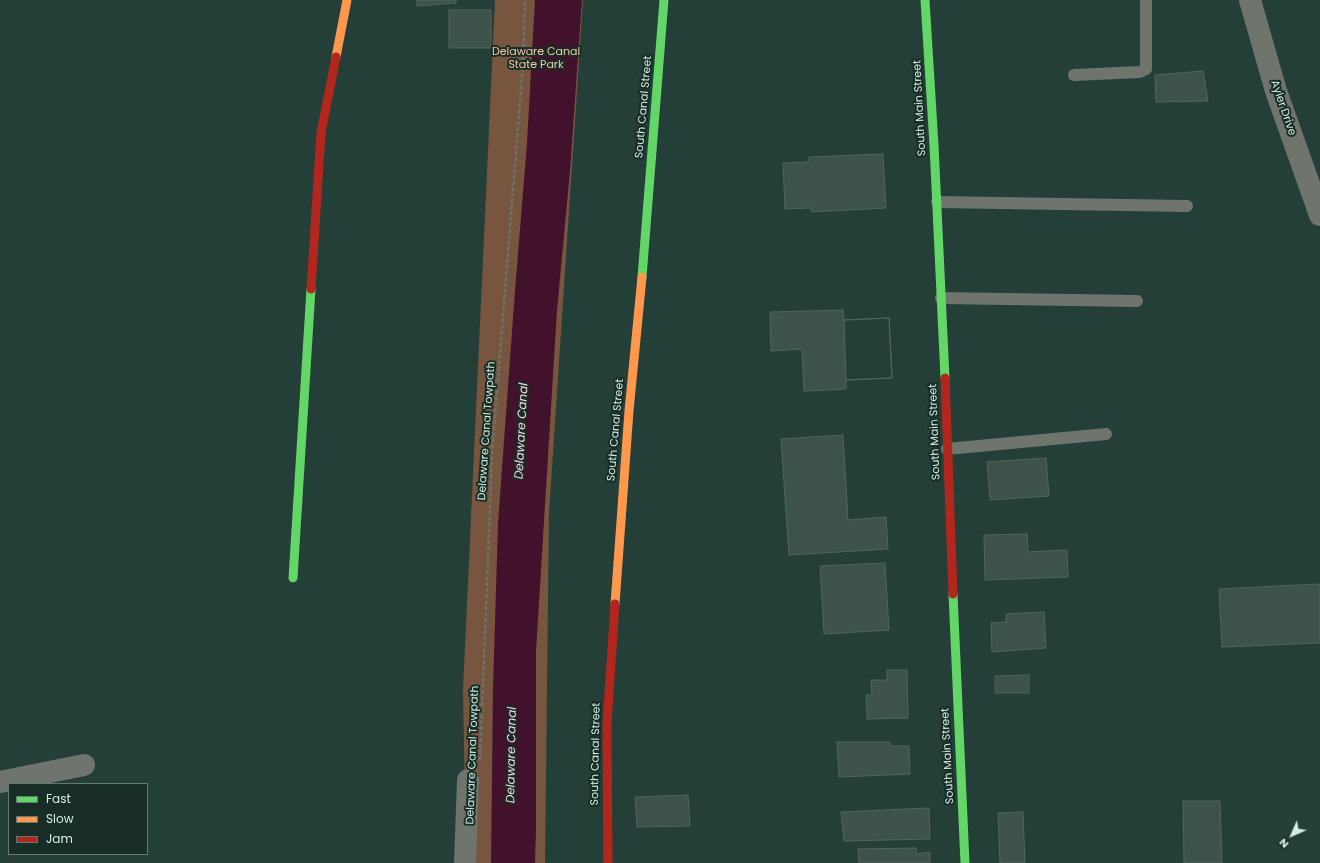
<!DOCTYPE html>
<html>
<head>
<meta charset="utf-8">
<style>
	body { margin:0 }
	#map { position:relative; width:1320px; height:863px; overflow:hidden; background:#233f37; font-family:Poppins,sans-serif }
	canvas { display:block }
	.legend { position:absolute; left:8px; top:783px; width:140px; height:72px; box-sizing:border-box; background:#172d26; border:1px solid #627a72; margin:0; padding:5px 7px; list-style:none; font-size:12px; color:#d3ede3 }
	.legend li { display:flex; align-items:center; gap:8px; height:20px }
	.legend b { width:20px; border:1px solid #627a72 }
	.north { position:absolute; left:1272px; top:815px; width:40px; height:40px; -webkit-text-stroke:3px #172d26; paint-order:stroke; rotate:225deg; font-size:11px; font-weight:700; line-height:16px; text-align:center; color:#d3ede3 }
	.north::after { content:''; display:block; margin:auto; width:14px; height:18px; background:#d3ede3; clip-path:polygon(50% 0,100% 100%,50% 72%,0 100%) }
</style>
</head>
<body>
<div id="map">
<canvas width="1320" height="863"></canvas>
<ul class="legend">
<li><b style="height:5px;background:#63d668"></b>Fast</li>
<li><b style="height:5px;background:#ff974d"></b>Slow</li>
<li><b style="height:5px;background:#b3261e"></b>Jam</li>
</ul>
<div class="north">N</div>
</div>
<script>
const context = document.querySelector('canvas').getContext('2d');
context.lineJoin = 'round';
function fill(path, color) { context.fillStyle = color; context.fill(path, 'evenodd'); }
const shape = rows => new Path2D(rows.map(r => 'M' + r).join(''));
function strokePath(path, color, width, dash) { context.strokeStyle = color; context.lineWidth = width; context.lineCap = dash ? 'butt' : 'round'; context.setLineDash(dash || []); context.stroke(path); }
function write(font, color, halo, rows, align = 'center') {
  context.font = font + ' Poppins,sans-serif'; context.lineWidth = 4; context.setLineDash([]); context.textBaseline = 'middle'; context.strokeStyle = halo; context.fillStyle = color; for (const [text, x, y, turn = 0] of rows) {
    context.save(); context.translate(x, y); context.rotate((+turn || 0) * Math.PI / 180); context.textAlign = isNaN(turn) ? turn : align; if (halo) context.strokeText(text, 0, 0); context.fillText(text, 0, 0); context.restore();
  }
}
const green = shape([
	[495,0,583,0,549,513,545,863,466,863,463,689]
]);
const water = shape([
	[535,0,582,0,570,171,557,310,536,651,536,830,535,863,491,863,493,688,498,523,515,291,527,143]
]);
const building = shape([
	[417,0,456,0,456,3,417,6,417,0],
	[449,10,491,10,491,48,449,48,449,10],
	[1203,71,1208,101,1156,102,1155,75,1203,71],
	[883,154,886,208,811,212,811,208,785,209,783,163,809,162,809,157,883,154],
	[843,310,844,320,889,318,892,378,846,380,846,389,804,391,802,349,771,351,770,312,843,310],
	[889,318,892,378,846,380,844,320,889,318],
	[843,435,848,520,886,517,888,549,789,555,781,439,843,435],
	[1046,458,1049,496,990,500,987,462,1046,458],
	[1027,534,1028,552,1067,550,1068,577,985,580,984,535,1027,534],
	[885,563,889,630,824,634,820,566,885,563],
	[1320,584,1320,643,1222,647,1219,589,1320,584],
	[1044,612,1046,648,992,652,991,623,1006,622,1006,614,1044,612],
	[887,670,907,670,908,718,867,719,866,695,872,695,871,680,887,680,887,670],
	[1029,675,1029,693,995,693,995,676,1029,675],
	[837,742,890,742,890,746,909,746,910,774,839,777,837,742],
	[688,795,690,826,637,827,635,797,688,795],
	[1183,801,1220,801,1222,863,1184,863,1183,801],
	[929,808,930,839,844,841,841,812,929,808],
	[1023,812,1025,863,1000,863,998,813,1023,812],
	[916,848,916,854,930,852,930,863,859,863,858,849,916,848]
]);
const path = shape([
	[480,760,492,455,523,64,525,0]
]);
const lane = shape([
	[1074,75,1140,72,1146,69,1146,0],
	[937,202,1187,206],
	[941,298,1137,301],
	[947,449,1106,434]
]);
const street = shape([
	[1250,0,1276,91,1320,215],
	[0,782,84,765],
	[465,863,468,780]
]);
const fast = shape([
	[925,0,934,145,945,378],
	[642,277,664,0],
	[293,578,311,289],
	[953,594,965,863]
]);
const slow = shape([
	[336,57,347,0],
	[615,604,629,411,642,277]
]);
const jam = shape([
	[311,289,321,133,336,57],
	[945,378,953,594],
	[608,863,607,723,615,604]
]);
const parkNames = [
	["Delaware Canal",536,52],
	["State Park",536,65]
];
const streetNames = [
	["South Canal Street",644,107,-85],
	["South Main Street",920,108,-93],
	["Ayler Drive",1283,108,71],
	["South Canal Street",616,430,-85],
	["Delaware Canal Towpath",487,431,-86],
	["South Main Street",935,432,-92],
	["South Canal Street",596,754,-89],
	["Delaware Canal Towpath",473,755,-88],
	["South Main Street",948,756,-93]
];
const waterNames = [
	["Delaware Canal",522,431,-87],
	["Delaware Canal",512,755,-89]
];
fill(green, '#78553e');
fill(water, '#42122d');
fill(building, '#3c524b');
strokePath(building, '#4f665f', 1);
strokePath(path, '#6a746e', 2.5, [4, 2]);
strokePath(lane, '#6f746d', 12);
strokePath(street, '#6f746d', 22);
strokePath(fast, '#63d668', 9);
strokePath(slow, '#ff974d', 9);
strokePath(jam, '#b3261e', 9);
write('11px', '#f8c4a6', '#172d26', parkNames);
write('11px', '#d3ede3', '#172d26', streetNames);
write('italic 12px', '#f8d2e2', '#172d26', waterNames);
</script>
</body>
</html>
